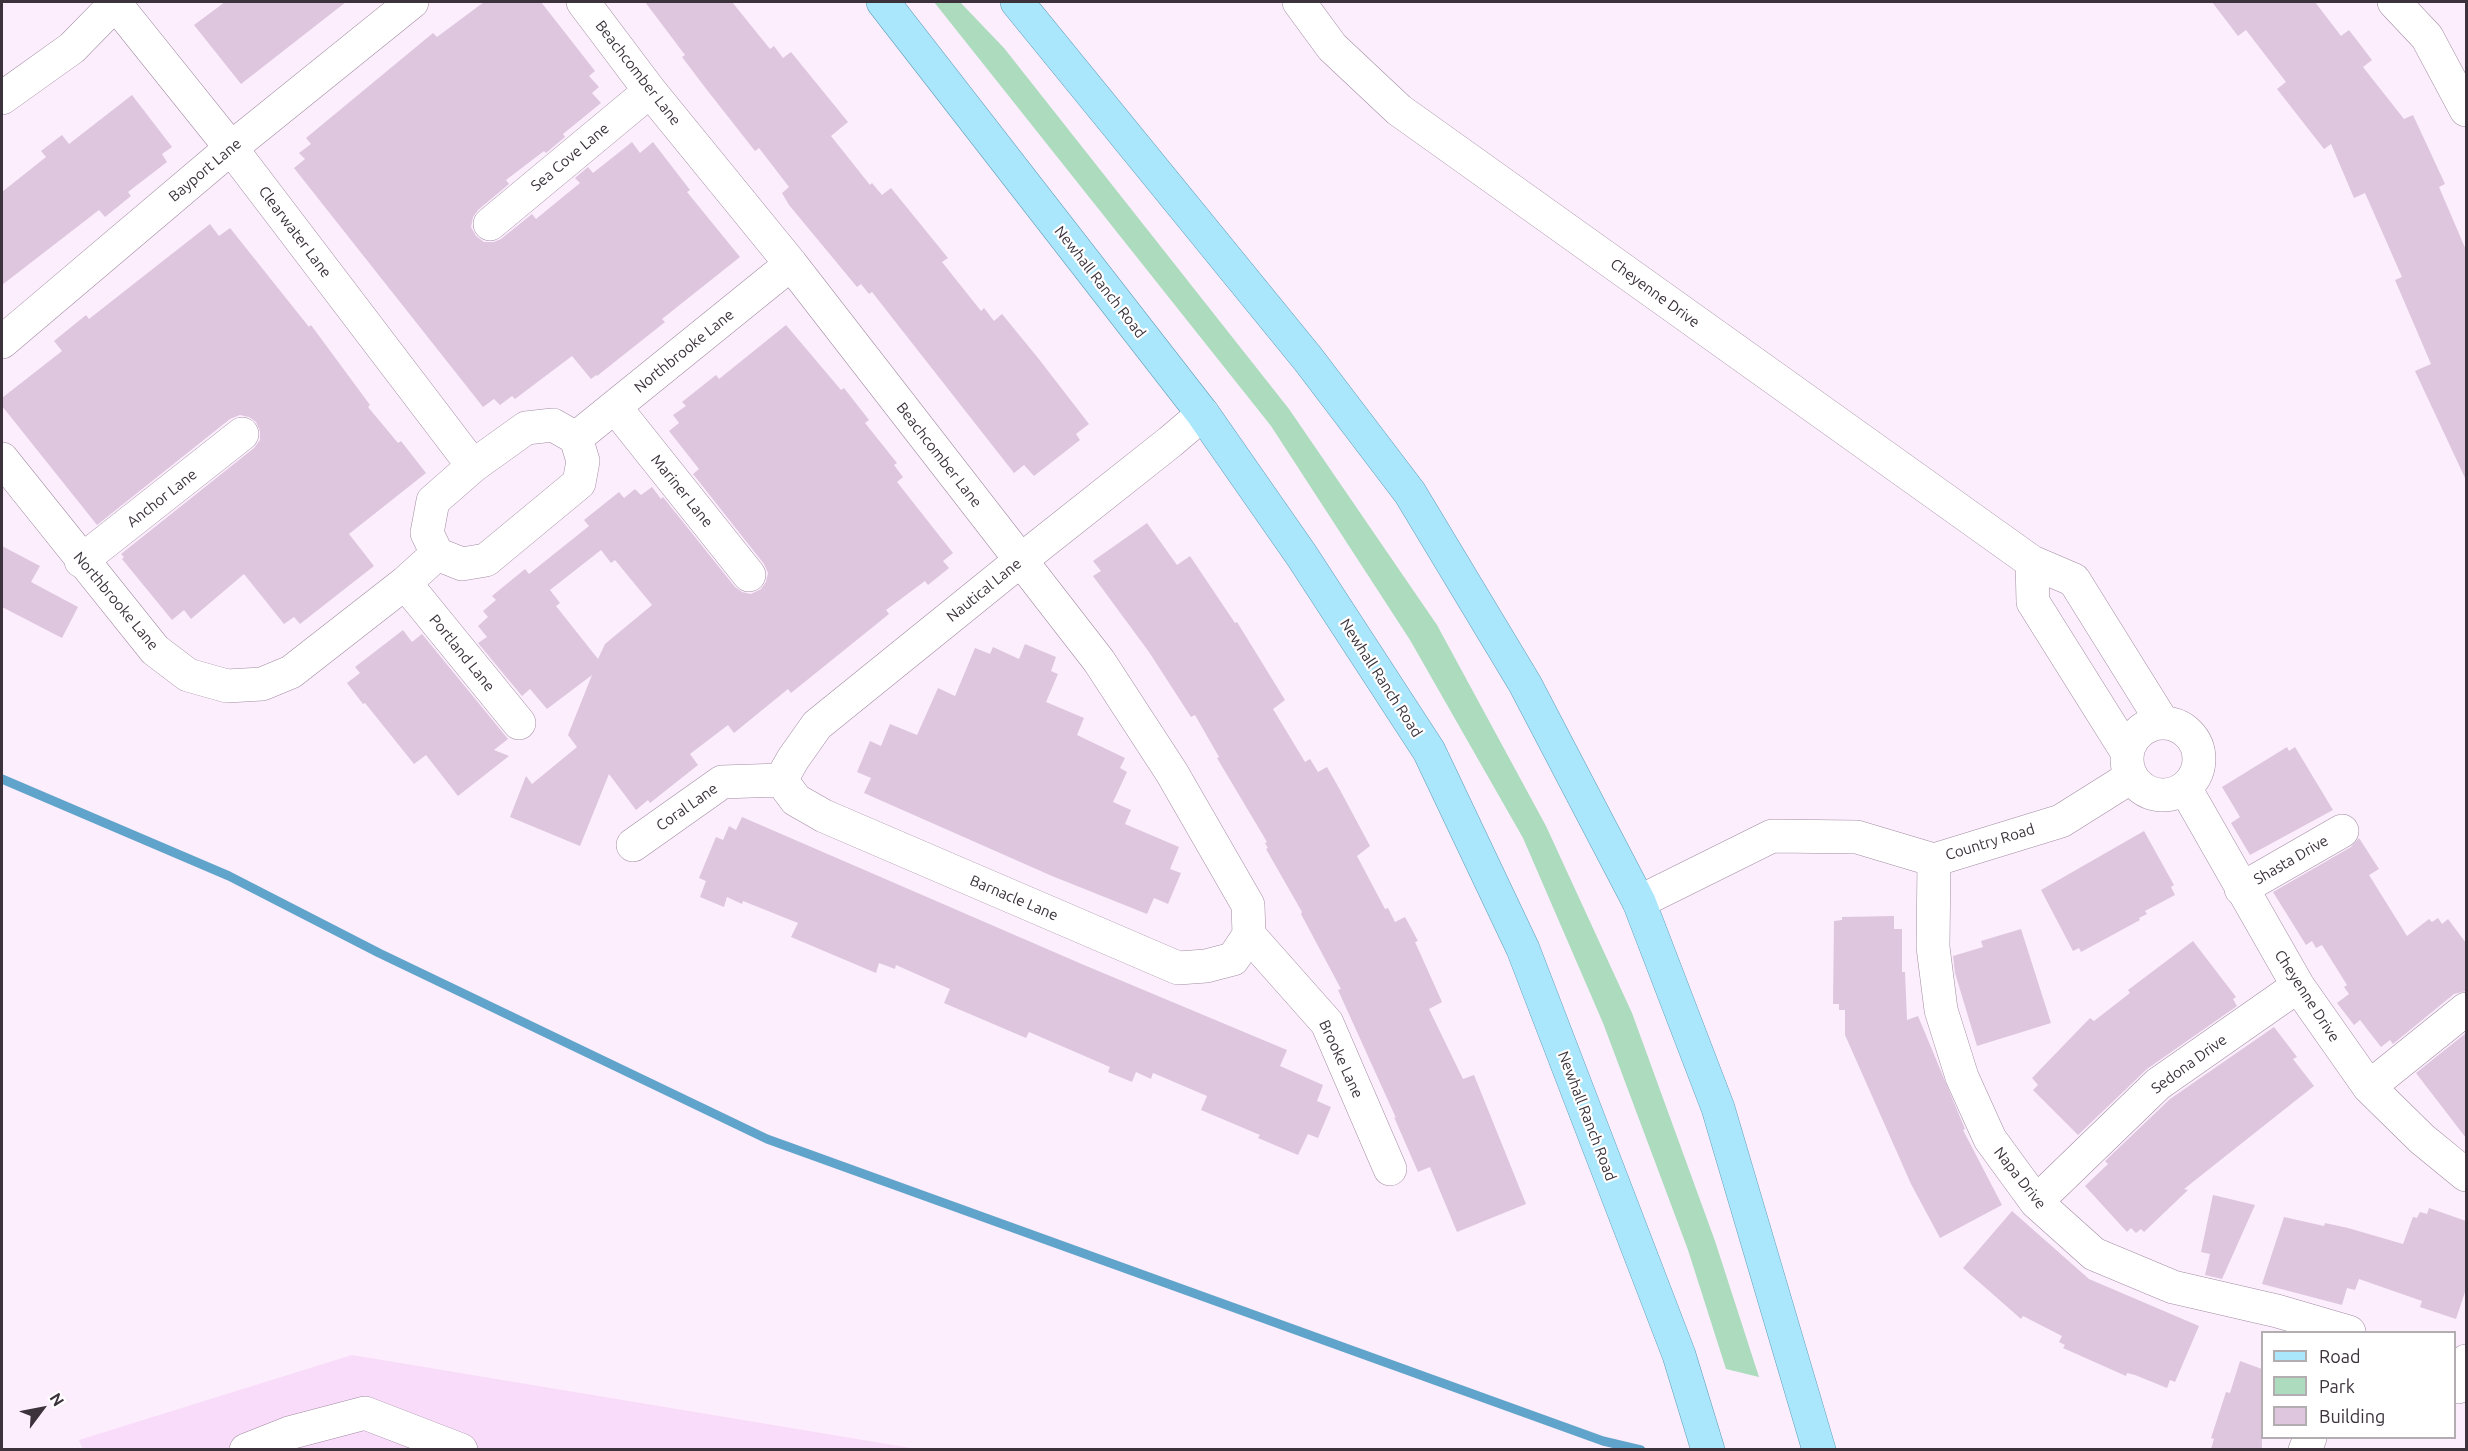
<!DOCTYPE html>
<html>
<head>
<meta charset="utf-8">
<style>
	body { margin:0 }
	#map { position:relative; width:2468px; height:1451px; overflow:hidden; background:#fceefd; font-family:Ubuntu,sans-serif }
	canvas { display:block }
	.frame { position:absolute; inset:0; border:3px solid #3b323b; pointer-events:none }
	.legend { position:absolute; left:2261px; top:1331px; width:195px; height:108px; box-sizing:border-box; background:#fff; border:2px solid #b1adb1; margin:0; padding:8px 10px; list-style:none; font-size:18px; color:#3b323b }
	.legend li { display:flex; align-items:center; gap:12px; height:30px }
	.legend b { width:30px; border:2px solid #b1adb1 }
	.north { position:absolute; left:12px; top:1379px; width:60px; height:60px; -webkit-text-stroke:4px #fff; paint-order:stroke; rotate:58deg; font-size:16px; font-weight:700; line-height:24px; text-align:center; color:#3b323b }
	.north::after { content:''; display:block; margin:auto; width:21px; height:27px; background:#3b323b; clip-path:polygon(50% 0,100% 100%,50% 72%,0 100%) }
</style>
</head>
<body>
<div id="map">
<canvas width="2468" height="1451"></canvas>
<div class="frame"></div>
<ul class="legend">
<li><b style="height:8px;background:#aae6fc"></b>Road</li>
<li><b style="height:16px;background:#acdbbe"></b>Park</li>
<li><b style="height:16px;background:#ddc6de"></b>Building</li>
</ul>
<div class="north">N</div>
</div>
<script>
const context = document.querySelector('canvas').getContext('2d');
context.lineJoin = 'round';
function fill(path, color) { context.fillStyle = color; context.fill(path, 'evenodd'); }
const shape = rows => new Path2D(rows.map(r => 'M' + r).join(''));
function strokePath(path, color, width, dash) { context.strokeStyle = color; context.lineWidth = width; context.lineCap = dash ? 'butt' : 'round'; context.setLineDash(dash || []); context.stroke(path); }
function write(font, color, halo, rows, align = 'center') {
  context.font = font + ' Ubuntu,sans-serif'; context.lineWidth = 4.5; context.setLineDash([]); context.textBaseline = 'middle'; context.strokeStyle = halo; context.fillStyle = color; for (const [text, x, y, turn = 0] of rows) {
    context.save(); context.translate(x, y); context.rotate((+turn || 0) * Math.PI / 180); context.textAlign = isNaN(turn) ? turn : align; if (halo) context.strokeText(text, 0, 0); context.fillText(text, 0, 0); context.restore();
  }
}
const built = shape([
	[352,1355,917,1449,83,1450,79,1440]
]);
const green = shape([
	[934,2,960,2,1004,48,1289,409,1437,625,1546,826,1632,1013,1715,1241,1759,1377,1726,1369,1688,1250,1603,1023,1523,838,1410,640,1271,426]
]);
const stream = shape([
	[2,779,229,876,379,953,767,1139,1603,1441,1641,1450]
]);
const building = shape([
	[225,2,346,2,241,84,194,25],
	[484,2,541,2,595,71,589,76,599,87,592,93,601,103,563,134,565,137,546,153,544,151,506,180,509,184,478,210,473,217,471,227,476,236,484,242,494,242,501,239,532,214,536,219,580,183,575,178,588,167,593,173,632,142,640,153,653,142,690,190,687,192,740,257,662,319,665,322,597,376,596,375,591,379,572,356,515,399,512,396,500,405,494,399,483,407,294,168,305,159,299,153,311,144,306,138,433,33,437,37],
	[645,2,732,2,770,49,774,46,783,58,791,52,848,122,831,136,870,185,872,183,882,195,891,188,948,258,942,262,981,311,984,308,994,321,1002,314,1038,358,1089,424,1076,434,1080,440,1034,476,1024,465,1014,473,872,292,869,294,861,284,857,287,789,205,782,193,789,187,759,148,755,151,707,90,682,57,685,55],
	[2212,2,2315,2,2341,36,2349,30,2372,60,2363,67,2404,119,2413,115,2445,184,2439,187,2466,250,2466,480,2415,371,2431,364,2395,280,2402,277,2365,193,2354,198,2331,144,2324,149,2277,89,2286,82,2246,30,2238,36],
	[132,95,172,147,162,154,167,162,128,192,131,196,105,217,99,210,2,285,2,192,46,157,41,151,62,135,69,144],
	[210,224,219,236,230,228,309,327,311,325,370,405,368,407,398,443,401,441,426,473,349,534,374,566,300,624,294,617,284,624,244,574,191,619,184,610,172,620,122,559,124,557,121,554,254,448,260,440,260,431,256,422,249,417,240,415,230,419,97,525,2,406,2,398,62,351,54,341,86,315,89,319],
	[786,325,841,390,844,388,869,420,865,423,897,463,894,465,903,477,897,482,953,553,943,561,949,568,928,585,925,581,886,610,889,614,791,693,788,689,734,733,728,725,690,754,698,765,650,803,648,800,636,810,609,774,580,846,510,817,526,776,532,784,577,747,568,735,592,675,547,709,530,689,522,696,478,643,487,637,478,626,488,617,483,611,496,600,492,596,525,569,529,574,589,526,584,520,619,492,624,498,635,489,641,495,652,487,661,499,663,497,735,587,742,592,751,594,761,589,766,582,768,573,764,564,693,474,699,469,669,431,679,423,673,415,686,406,682,402,716,375,719,379],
	[601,550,611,563,615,560,652,605,605,644,598,659,556,606,560,603,550,590],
	[1147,523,1177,565,1190,556,1235,623,1237,622,1285,700,1273,709,1305,762,1310,759,1318,772,1327,767,1340,790,1370,846,1357,856,1385,909,1388,908,1395,922,1405,917,1418,941,1415,942,1442,1002,1429,1009,1463,1079,1474,1075,1526,1204,1457,1232,1430,1167,1418,1172,1394,1117,1396,1118,1338,990,1341,989,1301,914,1302,912,1266,849,1268,848,1265,843,1267,842,1217,758,1219,757,1195,715,1191,717,1149,652,1093,576,1101,571,1093,561],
	[2,546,40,566,31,582,78,607,62,638,2,607],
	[403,630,412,642,422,634,508,739,494,750,509,756,458,796,426,755,414,764,365,703,363,704,347,683,360,673,355,667],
	[1025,644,1056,657,1051,671,1058,674,1046,702,1084,718,1077,735,1125,758,1120,768,1127,772,1113,802,1131,810,1125,824,1179,847,1170,869,1181,873,1168,904,1154,898,1147,914,1052,876,864,793,871,778,857,772,870,741,881,746,890,724,917,735,938,688,955,696,975,648,990,654,993,647,1019,659],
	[2287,747,2289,751,2295,747,2333,810,2250,855,2231,823,2240,817,2222,787],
	[742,817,1084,965,1287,1050,1280,1066,1323,1085,1317,1101,1331,1107,1318,1138,1308,1134,1298,1155,1258,1138,1260,1135,1201,1110,1207,1096,1153,1073,1151,1079,1136,1072,1132,1082,1108,1072,1110,1067,1029,1032,1026,1038,944,1003,950,989,896,965,895,969,879,963,876,973,791,937,798,923,743,901,742,904,727,897,724,907,700,897,706,881,699,878,716,837,723,840,729,826,736,830],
	[2144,831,2174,885,2171,887,2175,895,2145,911,2147,914,2139,918,2140,920,2081,952,2079,948,2073,951,2041,890],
	[2359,838,2379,869,2369,875,2407,936,2429,919,2432,922,2438,918,2442,924,2448,919,2466,943,2466,991,2454,994,2393,1044,2390,1040,2381,1047,2360,1020,2354,1025,2337,1003,2349,994,2344,987,2347,985,2322,945,2316,948,2312,941,2306,945,2273,892,2351,847],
	[1894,916,1894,929,1902,929,1902,972,1905,972,1907,1020,1918,1016,1965,1129,1963,1130,2002,1205,1940,1238,1911,1184,1845,1035,1845,1010,1839,1010,1839,1004,1833,1004,1834,921,1842,920,1842,917],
	[2021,929,2051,1023,1977,1046,1955,973,1953,956,1983,947,1981,941],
	[2193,941,2236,997,2233,999,2237,1006,2147,1069,2078,1135,2033,1090,2038,1085,2032,1078,2090,1018,2094,1021,2130,993,2128,990],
	[2274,1027,2297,1057,2293,1059,2314,1086,2184,1189,2188,1190,2144,1232,2141,1229,2136,1233,2131,1228,2127,1232,2085,1186,2108,1164,2105,1161,2170,1099],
	[2466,1033,2466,1138,2416,1073],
	[2213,1195,2255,1205,2222,1279,2205,1275,2210,1254,2201,1252],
	[2429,1208,2466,1221,2466,1289,2456,1319,2420,1307,2422,1301,2359,1279,2355,1290,2347,1288,2342,1305,2262,1284,2284,1217,2324,1226,2325,1223,2348,1228,2403,1244,2413,1217,2417,1218,2420,1212,2427,1214],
	[2012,1211,2089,1279,2199,1326,2175,1382,2170,1380,2167,1388,2135,1375,2127,1373,2126,1376,2063,1348,2065,1345,2059,1342,2062,1336,2023,1316,2021,1319,1963,1268],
	[2240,1361,2262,1369,2262,1449,2211,1449,2214,1439,2211,1438,2226,1392,2230,1393]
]);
const minor = shape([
	[114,2,231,148,473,466],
	[583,2,650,91,791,264,1099,661,1172,773,1248,905,1249,935],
	[1299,2,1332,47,1399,110,2032,562,2074,580,2163,723],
	[2394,2,2427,37,2466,110],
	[2,98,72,48,117,2],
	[490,224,650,91],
	[2,342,231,148,412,2],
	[615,407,749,575],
	[553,425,576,438,583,461,579,483,486,560,462,564,437,554,427,533,433,501,473,466,526,428,553,425],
	[576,438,791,264],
	[2,459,155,650,188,675,227,686,262,684,291,672,405,583,437,554],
	[81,561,242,434],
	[2032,562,2033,602,2127,752],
	[405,583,519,723],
	'2127 759a36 36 0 1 1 72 0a36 36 0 1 1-72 0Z',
	[781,780,793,759,817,725,1021,560,1170,442,1203,414],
	[781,780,796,800,824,816,1178,968,1206,966,1233,959,1249,935],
	[2185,788,2298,986,2369,1087,2422,1139,2466,1175],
	[633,845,722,782,781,780],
	[1934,860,1933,947,1941,1010,1962,1077,1990,1139,2036,1202,2094,1254,2173,1287,2277,1311,2349,1332],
	[2241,889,2342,831],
	[1639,902,1772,836,1857,837,1934,860,2061,821,2131,777],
	[1249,935,1327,1023,1390,1169],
	[2369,1087,2466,1009],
	[2036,1202,2158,1084,2298,986],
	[2458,1387,2466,1361],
	[246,1450,289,1433,365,1413,461,1450],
	[2305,1450,2310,1438]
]);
const major = shape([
	[883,2,1203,414,1302,556,1429,751,1523,949,1679,1355,1708,1450],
	[1017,2,1308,359,1410,493,1525,684,1639,902,1718,1108,1819,1450]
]);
const streetNames = [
	["Beachcomber Lane",638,73,52],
	["Sea Cove Lane",570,157,-40],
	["Bayport Lane",205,170,-40],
	["Clearwater Lane",295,232,53],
	["Newhall Ranch Road",1100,282,52],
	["Cheyenne Drive",1655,293,36],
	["Northbrooke Lane",684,351,-39],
	["Beachcomber Lane",939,455,52],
	["Mariner Lane",682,491,51],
	["Anchor Lane",162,498,-38],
	["Nautical Lane",984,590,-39],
	["Northbrooke Lane",116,601,50],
	["Portland Lane",462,653,51],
	["Newhall Ranch Road",1381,678,57],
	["Coral Lane",687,807,-35],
	["Country Road",1990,842,-17],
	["Shasta Drive",2291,860,-30],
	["Barnacle Lane",1014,898,23],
	["Cheyenne Drive",2307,996,57],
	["Brooke Lane",1341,1059,65],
	["Sedona Drive",2189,1064,-36],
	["Newhall Ranch Road",1587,1116,69],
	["Napa Drive",2020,1178,52]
];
fill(built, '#f9dbfa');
fill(green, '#acdbbe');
strokePath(stream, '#61a4cb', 9);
fill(building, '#ddc6de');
strokePath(minor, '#a28ca3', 34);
strokePath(major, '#5e9db7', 34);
strokePath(minor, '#fff', 33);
strokePath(major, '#aae6fc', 33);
write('15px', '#3b323b', '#fff', streetNames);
</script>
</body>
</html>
